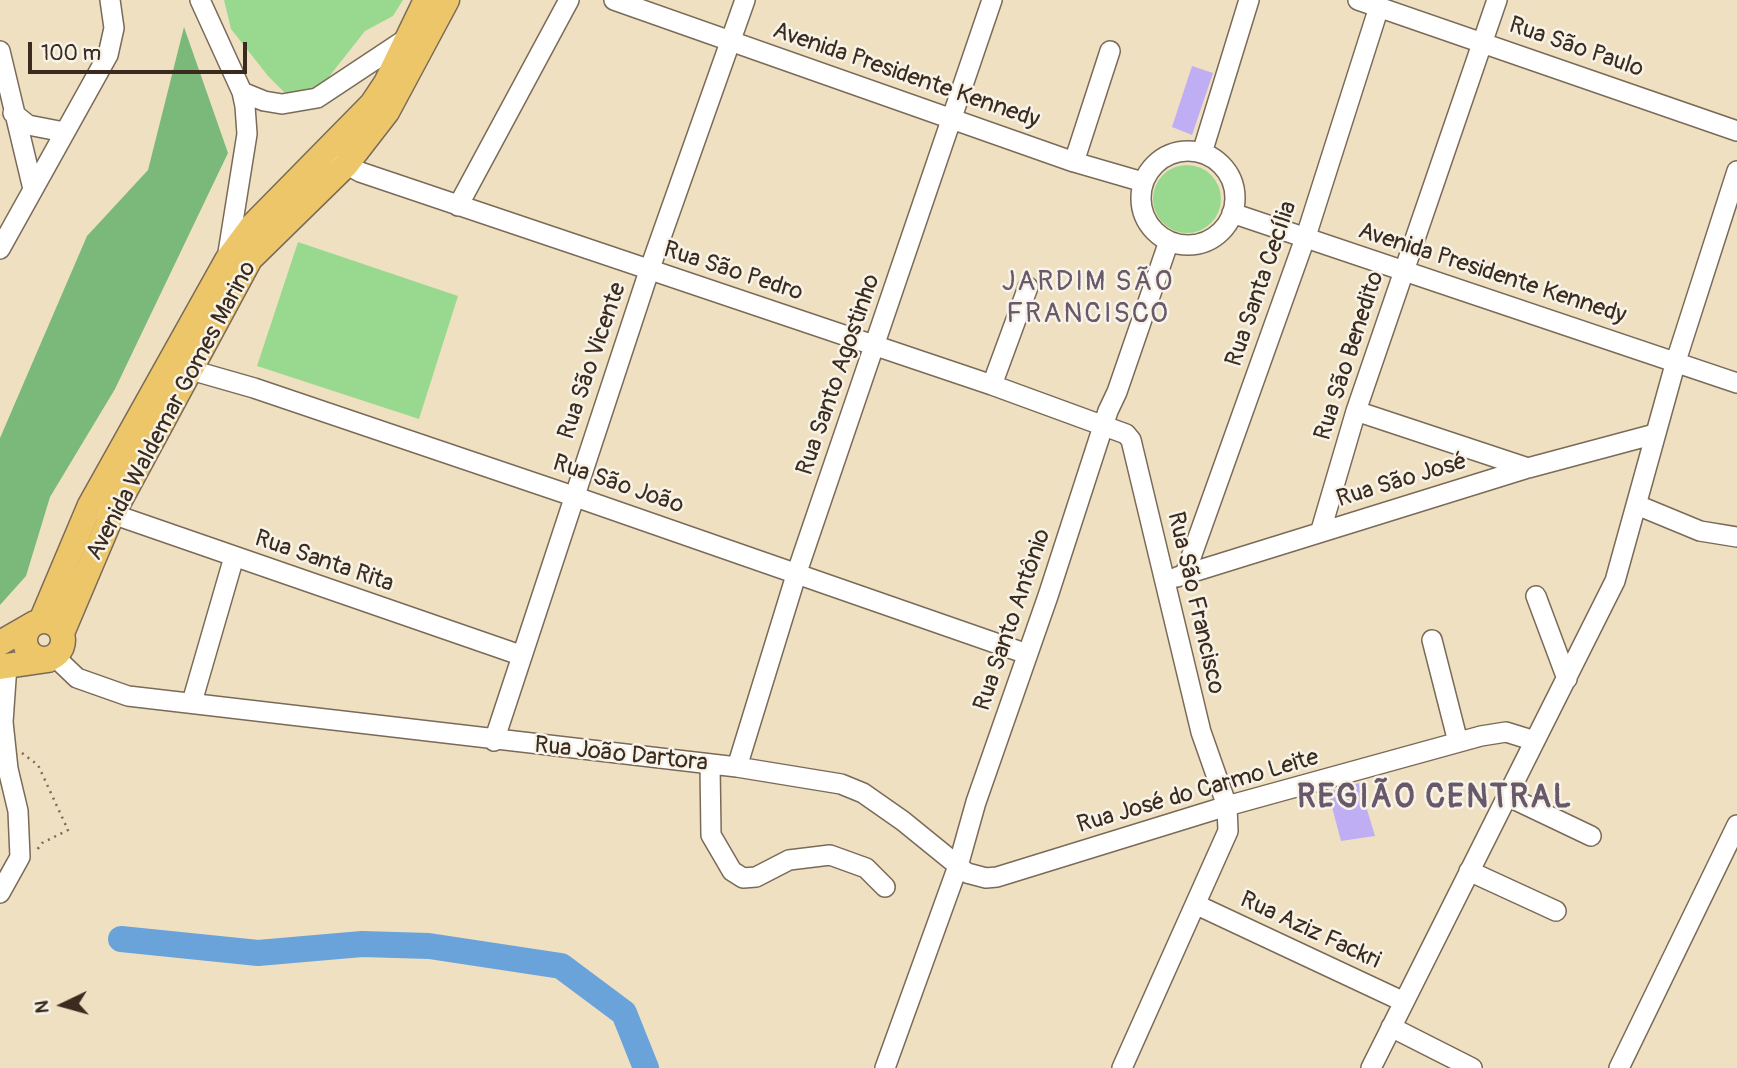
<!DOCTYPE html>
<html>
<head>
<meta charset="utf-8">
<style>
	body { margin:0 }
	#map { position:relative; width:1737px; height:1068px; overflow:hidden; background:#efe0c2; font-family:Pangolin,sans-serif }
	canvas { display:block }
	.north { position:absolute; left:28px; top:970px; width:70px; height:70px; -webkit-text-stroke:5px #f7f3e8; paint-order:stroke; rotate:265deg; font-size:19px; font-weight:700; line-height:28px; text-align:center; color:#3b2a1e }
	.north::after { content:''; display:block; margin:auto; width:24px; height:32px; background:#3b2a1e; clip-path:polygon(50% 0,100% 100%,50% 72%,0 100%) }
	.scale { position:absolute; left:28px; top:42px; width:219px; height:32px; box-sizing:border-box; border:4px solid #3b2a1e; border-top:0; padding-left:9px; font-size:21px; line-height:24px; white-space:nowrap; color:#3b2a1e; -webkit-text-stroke:5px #f7f3e8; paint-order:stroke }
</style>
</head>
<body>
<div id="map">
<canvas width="1737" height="1068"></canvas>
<div class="north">N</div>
<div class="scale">100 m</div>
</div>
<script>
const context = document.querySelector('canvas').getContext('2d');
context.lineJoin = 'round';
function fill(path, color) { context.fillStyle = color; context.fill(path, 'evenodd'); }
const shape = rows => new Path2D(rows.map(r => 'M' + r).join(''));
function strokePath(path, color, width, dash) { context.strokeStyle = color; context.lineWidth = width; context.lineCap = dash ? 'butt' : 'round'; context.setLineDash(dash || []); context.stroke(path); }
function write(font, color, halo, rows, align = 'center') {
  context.font = font + ' Pangolin,sans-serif'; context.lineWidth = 5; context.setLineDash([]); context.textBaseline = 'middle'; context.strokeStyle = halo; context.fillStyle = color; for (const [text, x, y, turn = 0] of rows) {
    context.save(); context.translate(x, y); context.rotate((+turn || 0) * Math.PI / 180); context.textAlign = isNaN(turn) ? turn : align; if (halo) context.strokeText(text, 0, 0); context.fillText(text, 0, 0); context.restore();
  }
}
const green = shape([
	[224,0,403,0,393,16,365,31,324,83,302,95,284,92,268,76,231,29],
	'1153 199a34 34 0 1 1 68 0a34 34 0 1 1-68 0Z',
	[298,242,458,296,419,419,257,366]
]);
const forest = shape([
	[184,27,228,153,115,389,50,497,26,576,0,605,0,438,87,236,148,170]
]);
const river = shape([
	[121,939,258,953,362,944,429,946,561,966,624,1013,646,1068]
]);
const building = shape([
	[1192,66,1213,73,1192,135,1172,127],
	[1359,783,1375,836,1341,841,1328,792]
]);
const path = shape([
	[22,753,38,765,68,830,42,843,37,850]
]);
const minor = shape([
	[200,0,242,92,245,106,247,134,227,259],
	[614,0,1074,162,1143,182],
	[1358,0,1737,131],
	[0,51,33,189],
	[242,92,264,101,282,104,317,98,409,37],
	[13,113,28,125,64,132],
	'1141 198a47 47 0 1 1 94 0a47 47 0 1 1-94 0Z',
	[1202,153,1249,0],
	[334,157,360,172,992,385,1126,434,1131,440,1201,732,1227,806,1228,831,1122,1068],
	[1074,162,1110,51],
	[458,206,569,0],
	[1232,213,1737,383],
	[0,249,108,55,114,28,110,0],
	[177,366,254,388,573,496,1027,654],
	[992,385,1028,287],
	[1356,411,1528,468],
	[1637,505,1700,531,1737,537],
	[101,510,520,655],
	[1321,530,1356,411,1497,0],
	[1185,574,1308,230,1379,7],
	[1177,577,1528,468,1655,434],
	[1536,596,1567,679],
	[1432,640,1458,742],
	[55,657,77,678,128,696,737,767,841,784,863,793,903,821,967,873,986,878,997,877,1227,806,1481,736,1506,732,1535,741],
	[192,702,234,557],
	[494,741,649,271,745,0],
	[710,765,711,835,732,871,743,878,756,877,789,860,830,855,866,868,885,887],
	[737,767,797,572,992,0],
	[1507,796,1591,836],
	[1469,871,1556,911],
	[0,893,20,857,18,811,8,769,3,722,7,665],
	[1197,905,1402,1001],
	[1391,1027,1472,1068],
	[885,1068,958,866,976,802,1048,596,1108,411,1117,392,1169,241],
	[1371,1068,1615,581,1676,361,1737,171],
	[1619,1068,1737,825]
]);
const major = shape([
	'25 640a19 19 0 1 1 38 0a19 19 0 1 1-38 0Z',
	[41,621,90,505,227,260,253,225,372,104,386,83,426,0],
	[62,633,112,515,250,259,346,165,387,112,447,0],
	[0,643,35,623],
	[0,667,48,660]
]);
const streetNames = [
	["Rua São Paulo",1576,48,19],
	["Avenida Presidente Kennedy",906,76,19],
	["Rua São Pedro",733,272,18],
	["Avenida Presidente Kennedy",1492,274,18],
	["Rua Santa Cecília",1262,284,-71],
	["Rua São Benedito",1350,356,-72],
	["Rua São Vicente",593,361,-71],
	["Rua Santo Agostinho",839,375,-71],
	["Avenida Waldemar Gomes Marino",172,411,-62],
	["Rua São José",1402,481,-17],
	["Rua São João",618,485,19],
	["Rua Santa Rita",324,562,19],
	["Rua São Francisco",1195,603,77],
	["Rua Santo Antônio",1013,620,-71],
	["Rua João Dartora",621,755,6],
	["Rua José do Carmo Leite",1198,792,-16],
	["Rua Aziz Fackri",1310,931,25]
];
const quarterNames = [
	["JARDIM SÃO",1088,283],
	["FRANCISCO",1088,315]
];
const districtNames = [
	["REGIÃO CENTRAL",1435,799]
];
fill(green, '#99d98f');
fill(forest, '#7ab97a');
strokePath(river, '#69a3d9', 26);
fill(building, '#bfaef4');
strokePath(minor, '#7a6a57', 22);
strokePath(major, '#7a6a57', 27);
strokePath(path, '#7a6a57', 2.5, [2, 5]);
strokePath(minor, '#fff', 19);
strokePath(major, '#ecc669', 24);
write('24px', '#3b2a1e', '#f7f3e8', streetNames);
context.letterSpacing = '2px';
write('28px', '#695869', '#f7f3e8', quarterNames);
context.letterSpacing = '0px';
context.letterSpacing = '2px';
write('bold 32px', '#695869', '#f7f3e8', districtNames);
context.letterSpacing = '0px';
</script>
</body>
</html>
